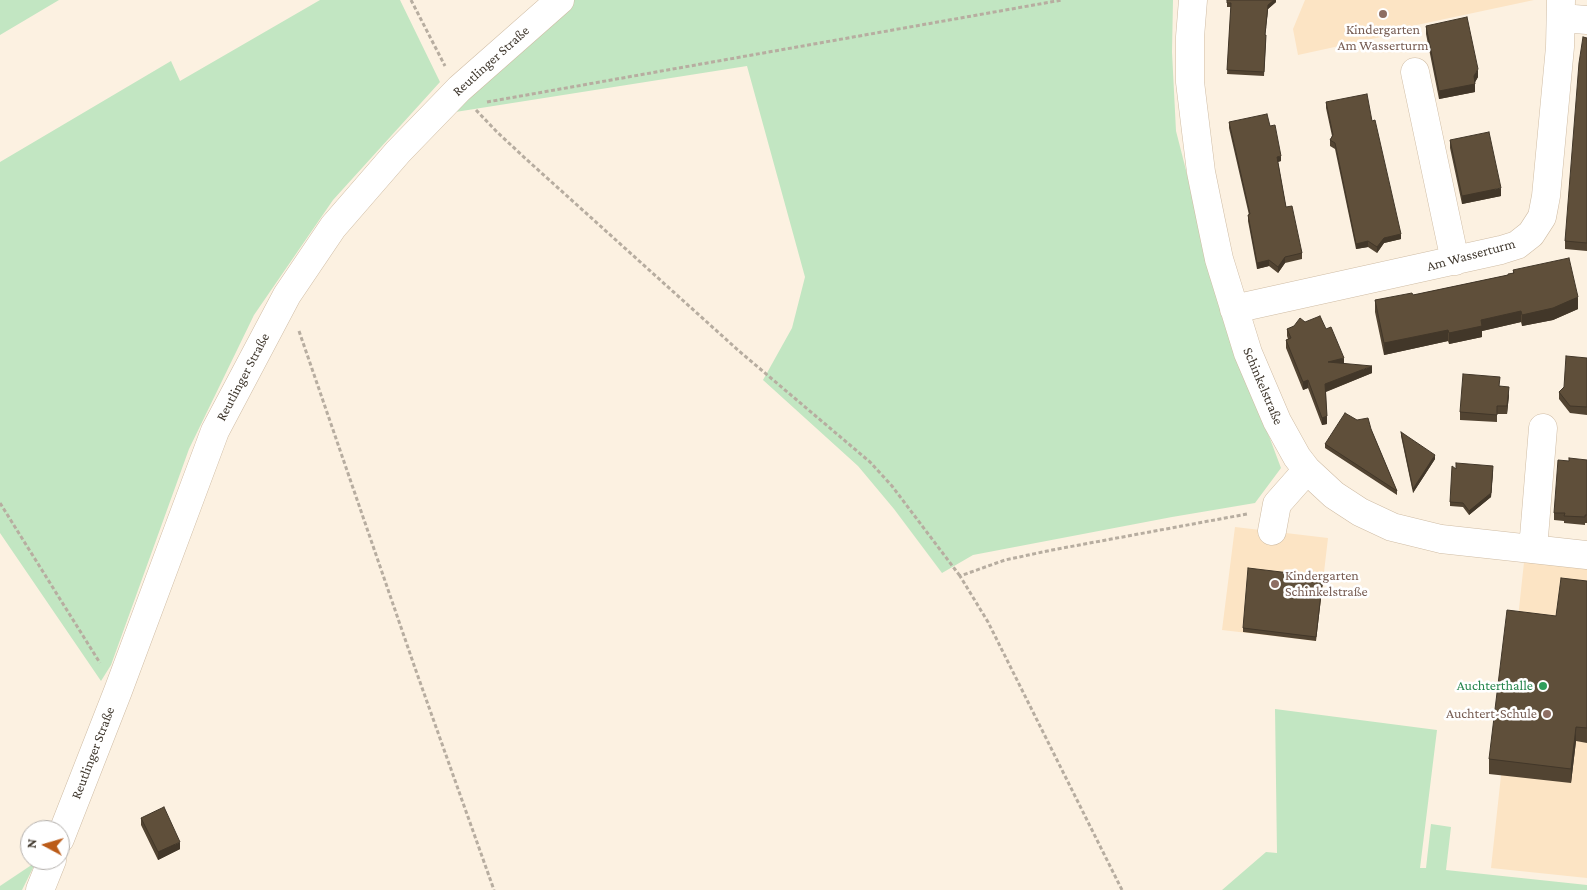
<!DOCTYPE html>
<html>
<head>
<meta charset="utf-8">
<style>
	body { margin:0 }
	#map { position:relative; width:1587px; height:890px; overflow:hidden; background:#fcf1e1; font-family:"Crimson Pro",serif }
	canvas { display:block }
	.north { position:absolute; left:20px; top:820px; width:50px; height:50px; box-sizing:border-box; background:#fff; border:1px solid #b3afab; border-radius:50%; rotate:276deg; font-size:14px; font-weight:700; line-height:20px; text-align:center; color:#40382e }
	.north::after { content:''; display:block; margin:auto; width:18px; height:22px; background:#bb5b18; clip-path:polygon(50% 0,100% 100%,50% 72%,0 100%) }
</style>
</head>
<body>
<div id="map">
<canvas width="1587" height="890"></canvas>
<div class="north">N</div>
</div>
<script>
const context = document.querySelector('canvas').getContext('2d');
context.lineJoin = 'round';
function fill(path, color) { context.fillStyle = color; context.fill(path, 'evenodd'); }
const shape = rows => new Path2D(rows.map(r => 'M' + r).join(''));
function strokePath(path, color, width, dash) { context.strokeStyle = color; context.lineWidth = width; context.lineCap = dash ? 'butt' : 'round'; context.setLineDash(dash || []); context.stroke(path); }
function write(font, color, halo, rows, align = 'center') {
  context.font = font + ' "Crimson Pro",serif'; context.lineWidth = 5; context.setLineDash([]); context.textBaseline = 'middle'; context.strokeStyle = halo; context.fillStyle = color; for (const [text, x, y, turn = 0] of rows) {
    context.save(); context.translate(x, y); context.rotate((+turn || 0) * Math.PI / 180); context.textAlign = isNaN(turn) ? turn : align; if (halo) context.strokeText(text, 0, 0); context.fillText(text, 0, 0); context.restore();
  }
}
const built = shape([
	[1305,0,1534,0,1398,29,1399,33,1298,55,1293,29],
	[1235,527,1328,538,1316,641,1222,630],
	[1525,553,1587,560,1587,878,1491,868]
]);
const green = shape([
	[0,0,59,0,0,35],
	[320,0,400,0,440,82,333,200,254,315,189,449,111,665,101,681,0,533,0,162,171,61,180,81],
	[560,0,1173,0,1172,52,1176,131,1222,311,1281,468,1255,503,1172,517,973,555,942,573,894,509,858,466,763,380,792,328,805,277,747,66,449,113],
	[1275,709,1437,730,1420,868,1426,868,1431,824,1451,827,1446,870,1587,885,1587,890,1222,890,1266,852,1277,853],
	[36,862,22,890,0,890,0,886]
]);
const path = shape([
	[411,0,445,66],
	[487,102,1062,0],
	[476,110,497,132,526,159,739,351,870,462,892,486,960,576],
	[299,331,415,668,494,890],
	[0,503,100,663],
	[1122,890,988,622,960,576,1005,560,1052,550,1247,514]
]);
const minor = shape([
	[1193,0,1190,37,1190,82,1201,172,1211,221,1219,259,1248,353,1277,421,1297,457,1307,470,1334,495,1360,512,1392,527,1441,539,1587,555],
	[1562,18,1587,20],
	[1415,72,1455,261],
	[1234,309,1501,250,1517,245,1531,234,1542,217,1546,196,1560,47,1561,0],
	[1272,531,1277,504,1307,470],
	[1533,549,1543,428],
	[60,839,118,691,215,431,287,295,333,227,398,152,459,89,560,0],
	[40,890,52,860]
]);
const wall = shape([
	[1227,0,1276,0,1276,2,1268,9,1265,35,1266,39,1264,76,1227,74,1231,7,1227,7],
	[1426,26,1478,77,1475,82,1475,92,1439,99,1426,34],
	[1587,38,1587,251,1565,249,1565,241],
	[1326,102,1372,121,1401,239,1384,243,1377,253,1368,247,1356,249,1335,149,1330,146,1330,140,1332,136,1326,108],
	[1229,122,1270,126,1281,161,1278,162,1286,207,1302,253,1302,259,1285,263,1278,273,1269,266,1257,269,1248,221,1248,215,1249,215,1229,128],
	[1450,140,1501,196,1462,204,1450,148],
	[1513,270,1578,309,1553,320,1522,326,1521,322,1482,331,1482,337,1449,344,1448,341,1384,355,1375,312,1375,300,1413,295,1508,275,1513,273],
	[1305,322,1326,329,1344,363,1372,373,1326,392,1327,424,1322,425,1308,388,1303,390,1286,348,1286,340,1288,339,1287,336,1287,329],
	[1587,358,1587,415,1570,413,1559,399,1559,392,1564,387],
	[1500,386,1509,395,1507,414,1497,414,1497,422,1460,420,1460,412],
	[1371,429,1397,491,1397,495,1325,448,1325,444],
	[1401,432,1435,459,1413,493,1401,436],
	[1587,460,1587,523,1585,523,1585,525,1564,523,1564,521,1554,520,1554,513,1569,461],
	[1456,469,1493,470,1491,497,1469,515,1463,507,1450,506,1450,502],
	[1323,581,1316,641,1243,632,1243,628],
	[1587,581,1587,743,1576,741,1571,783,1489,774,1489,759,1556,616],
	[141,818,180,849,158,860,141,825]
]);
const shadedWall = shape([
	[1274,0,1276,0,1276,2,1268,9,1265,39,1268,5],
	[1478,69,1478,77,1474,84,1474,76],
	[1475,84,1475,92,1439,99,1439,91],
	[1281,156,1281,161,1277,162,1277,157],
	[1501,188,1501,196,1462,204,1462,196],
	[1401,234,1401,239,1384,243,1377,253,1377,247,1384,238],
	[1368,241,1368,247,1356,249,1356,244],
	[1285,257,1285,263,1278,273,1278,267],
	[1269,260,1269,266,1257,269,1257,263],
	[1578,297,1578,309,1553,320,1522,326,1522,315],
	[1521,311,1521,322,1482,331,1482,337,1449,344,1449,333,1481,320],
	[1448,330,1448,341,1384,355,1384,343],
	[1344,358,1344,366,1328,362],
	[1372,366,1372,373,1325,392,1325,384],
	[1308,380,1308,388,1303,390,1303,382],
	[1509,387,1509,395,1507,414,1507,406],
	[1327,416,1327,424,1322,425,1322,418],
	[1435,455,1435,459,1413,493,1413,489],
	[1493,470,1491,497,1469,515,1469,511],
	[1576,727,1576,741,1571,783,1571,769],
	[180,842,180,849,158,860,158,852]
]);
const building = shape([
	[1227,0,1274,0,1268,5,1265,35,1266,35,1264,72,1227,70,1231,3,1227,3,1227,0],
	[1467,17,1478,69,1474,76,1475,84,1439,91,1426,26,1467,17],
	[1583,37,1587,38,1587,243,1565,241,1579,63,1583,37],
	[1367,94,1372,121,1375,120,1401,234,1384,238,1377,247,1368,241,1356,244,1335,143,1330,140,1333,135,1326,102,1367,94],
	[1267,114,1270,126,1275,125,1281,156,1277,157,1286,207,1292,206,1302,253,1285,257,1278,267,1269,260,1257,263,1248,215,1250,214,1229,122,1267,114],
	[1489,132,1501,188,1462,196,1450,140,1489,132],
	[1569,258,1578,297,1553,308,1522,315,1521,311,1481,320,1482,326,1449,333,1448,330,1384,343,1375,300,1412,293,1413,295,1508,275,1508,274,1514,273,1513,270,1569,258],
	[1320,316,1326,329,1331,327,1344,358,1328,362,1372,366,1325,384,1327,416,1322,418,1308,380,1303,382,1286,340,1291,338,1287,329,1294,326,1300,318,1305,322,1320,316],
	[1566,356,1587,358,1587,407,1570,406,1559,392,1564,387,1566,356],
	[1463,374,1500,377,1499,386,1509,387,1507,406,1497,406,1497,415,1460,412,1463,374],
	[1345,413,1357,420,1368,418,1371,429,1397,491,1325,444,1345,413],
	[1401,432,1435,455,1413,489,1401,432],
	[1569,458,1587,460,1587,515,1585,515,1585,517,1564,516,1565,513,1554,513,1558,460,1569,461,1569,458],
	[1456,463,1493,466,1491,493,1469,511,1463,503,1450,502,1452,466,1456,469,1456,463],
	[1248,568,1323,577,1316,637,1243,628,1248,568],
	[1561,578,1587,581,1587,728,1576,727,1571,769,1489,759,1507,610,1556,616,1561,578],
	[164,807,180,842,158,852,141,818,164,807]
]);
const markers = [
	[1383,14,5,"#8d6e63"],
	[1275,584,5,"#8d6e63"],
	[1543,686,5,"#2e9e5b"],
	[1547,714,5,"#8d6e63"]
];
const educationNames = [
	["Kindergarten",1383,30],
	["Am Wasserturm",1383,46],
	["Kindergarten",1285,576,"left"],
	["Schinkelstraße",1285,592,"left"],
	["Auchtert-Schule",1537,714,"right"]
];
const streetNames = [
	["Reutlinger Straße",491,61,-42],
	["Am Wasserturm",1471,255,-15],
	["Reutlinger Straße",243,377,-62],
	["Schinkelstraße",1263,386,67],
	["Reutlinger Straße",93,753,-69]
];
const leisureNames = [
	["Auchterthalle",1533,686]
];
fill(built, '#fce4c4');
fill(green, '#c2e6c2');
strokePath(minor, '#cfbca4', 29);
strokePath(path, '#b7ada0', 3, [4, 2.5]);
strokePath(minor, '#fff', 28);
fill(wall, '#524432');
fill(shadedWall, '#423729');
fill(building, '#5f4f3a');
strokePath(building, '#423729', 1);
for (const [x, y, r, color] of markers) { const dot = new Path2D(); dot.arc(x, y, r, 0, 2 * Math.PI); context.fillStyle = color; context.fill(dot); strokePath(dot, '#fff', 2); }
write('14px', '#785e54', '#fff', educationNames);
write('14px', '#40382e', '#fff', streetNames);
write('14px', '#27864d', '#fff', leisureNames, 'right');
</script>
</body>
</html>
